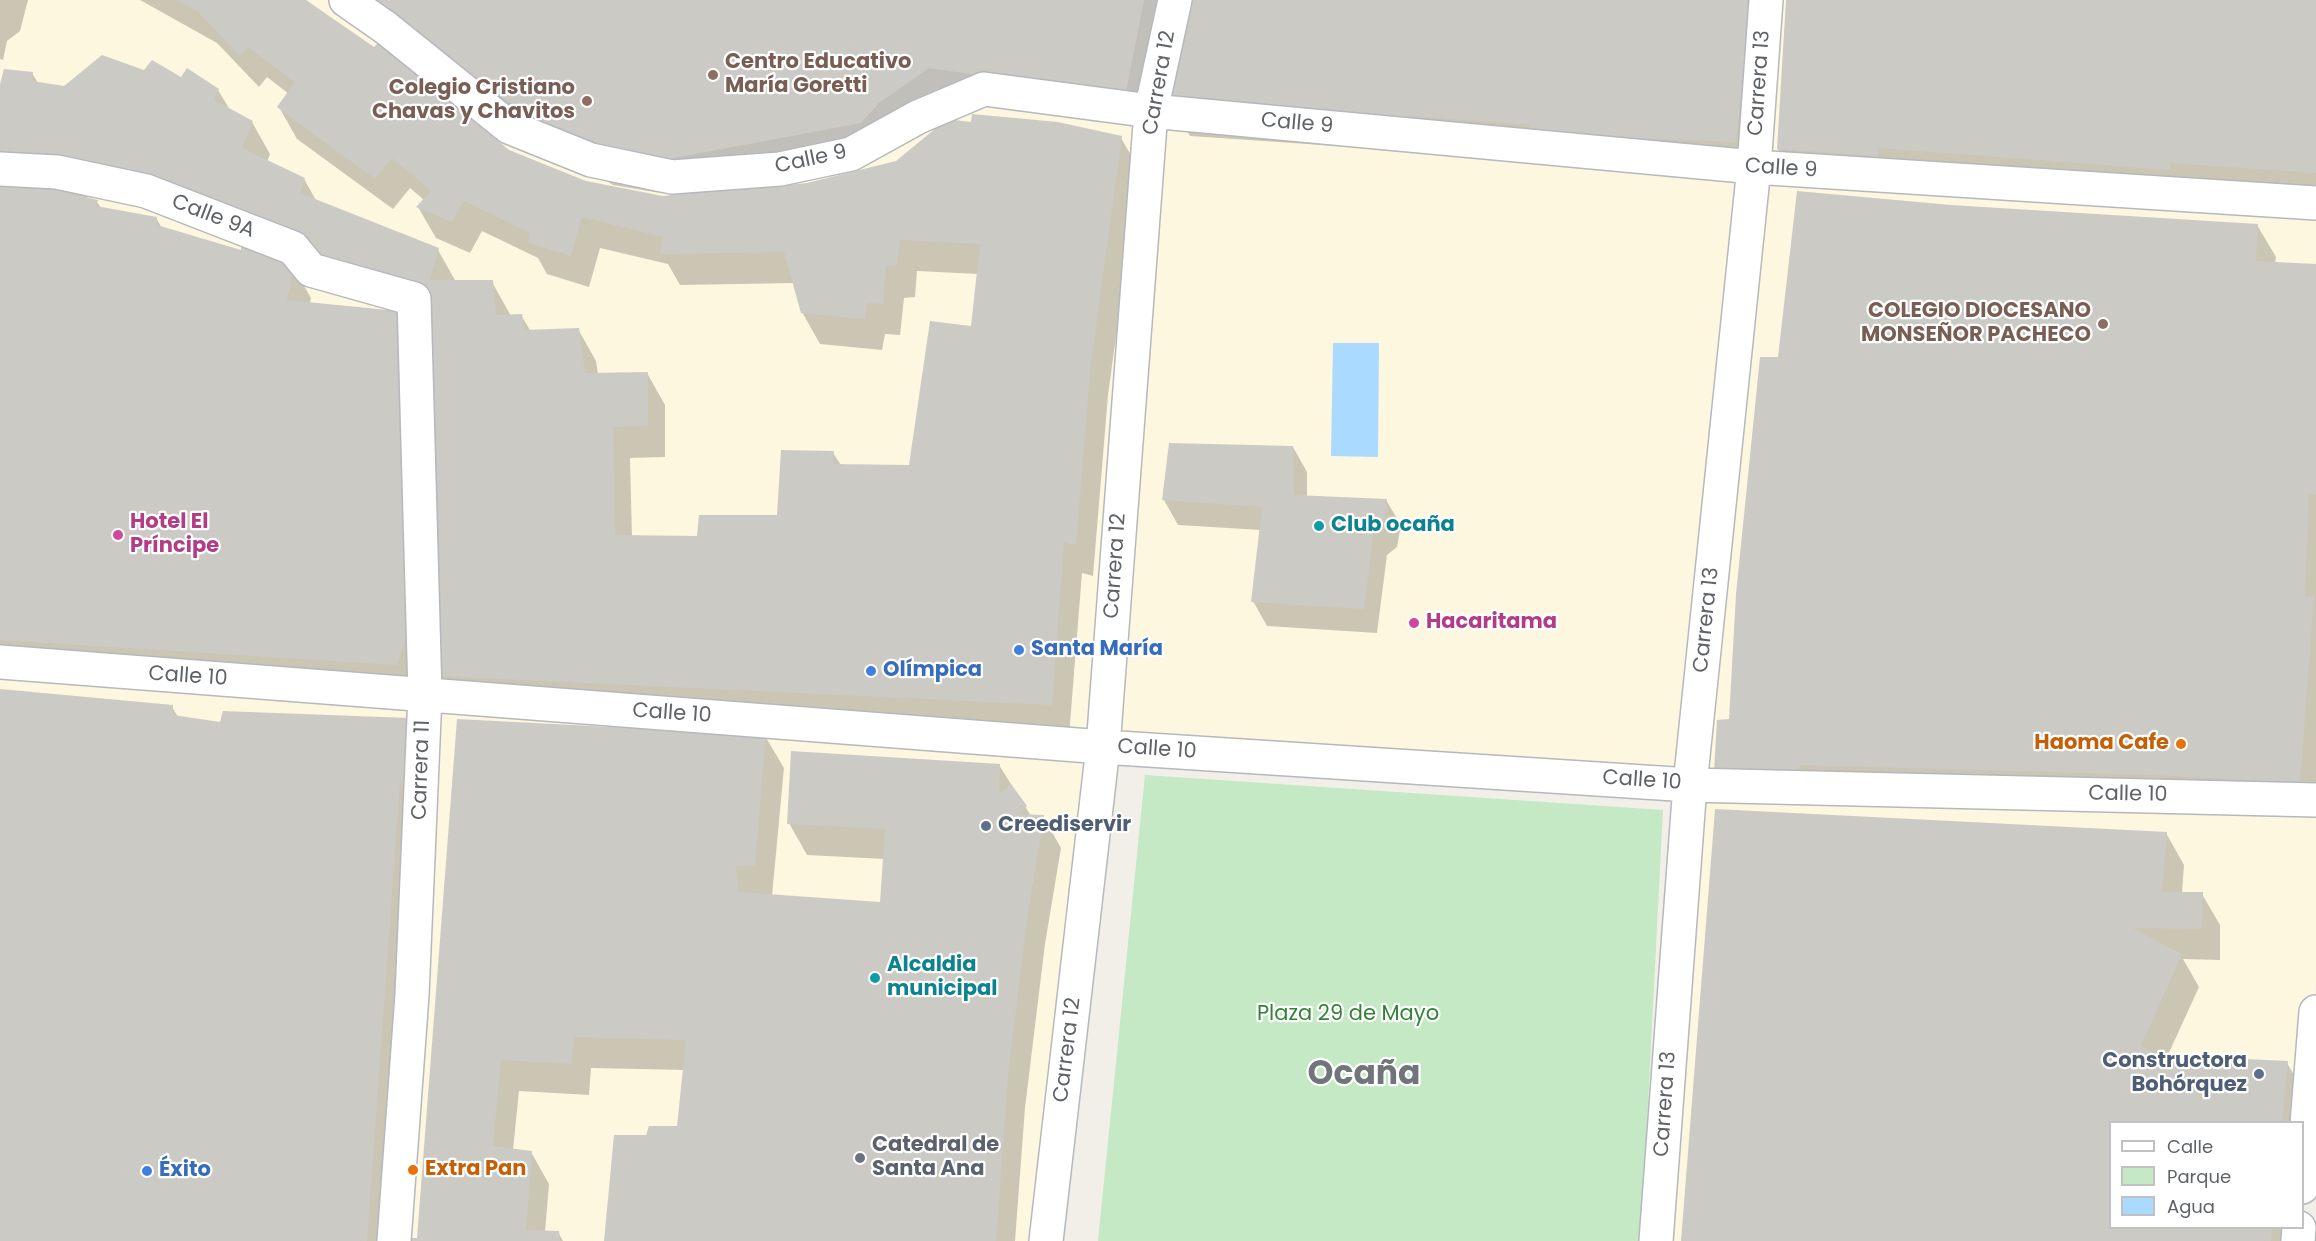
<!DOCTYPE html>
<html>
<head>
<meta charset="utf-8">
<style>
	body { margin:0 }
	#map { position:relative; width:2316px; height:1241px; overflow:hidden; background:#f1efe8; font-family:Poppins,sans-serif }
	canvas { display:block }
	.legend { position:absolute; left:2109px; top:1121px; width:195px; height:108px; box-sizing:border-box; background:#fff; border:2px solid #bfc1c3; margin:0; padding:8px 10px; list-style:none; font-size:18px; color:#5f6368 }
	.legend li { display:flex; align-items:center; gap:12px; height:30px }
	.legend b { width:30px; border:2px solid #bfc1c3 }
</style>
</head>
<body>
<div id="map">
<canvas width="2316" height="1241"></canvas>
<ul class="legend">
<li><b style="height:8px;background:#fff"></b>Calle</li>
<li><b style="height:16px;background:#c5e8c5"></b>Parque</li>
<li><b style="height:16px;background:#aadaff"></b>Agua</li>
</ul>
</div>
<script>
const context = document.querySelector('canvas').getContext('2d');
context.lineJoin = 'round';
function fill(path, color) { context.fillStyle = color; context.fill(path, 'evenodd'); }
const shape = rows => new Path2D(rows.map(r => 'M' + r).join(''));
function strokePath(path, color, width, dash) { context.strokeStyle = color; context.lineWidth = width; context.lineCap = dash ? 'butt' : 'round'; context.setLineDash(dash || []); context.stroke(path); }
function write(font, color, halo, rows, align = 'center') {
  context.font = font + ' Poppins,sans-serif'; context.lineWidth = 4.5; context.setLineDash([]); context.textBaseline = 'middle'; context.strokeStyle = halo; context.fillStyle = color; for (const [text, x, y, turn = 0] of rows) {
    context.save(); context.translate(x, y); context.rotate((+turn || 0) * Math.PI / 180); context.textAlign = isNaN(turn) ? turn : align; if (halo) context.strokeText(text, 0, 0); context.fillText(text, 0, 0); context.restore();
  }
}
const commercial = shape([
	[0,0,333,0,585,164,649,178,862,136,937,89,1143,120,1170,0,2316,0,2316,983,2303,1125,2302,1122,2110,1122,2110,1228,2293,1228,2292,1241,1658,1241,1674,798,1090,761,1054,1241,0,1241]
]);
const green = shape([
	[1145,775,1663,810,1641,1241,1098,1241]
]);
const water = shape([
	[1333,343,1379,343,1378,457,1331,456]
]);
const shadow = shape([
	[0,0,28,0,20,31,7,41,3,60,0,59],
	[140,0,303,0,508,152,586,182,663,198,807,184,1121,138,1139,169,1108,395,1093,576,1082,573,1069,736,458,707,439,676,425,318,307,264,122,201,86,197,97,202,101,208,156,218,162,228,293,267,311,298,310,304,397,313,414,696,0,669,0,88,32,73,38,83,64,87,144,72,218,90,230,110,252,122,270,154,267,162,304,179,317,202,438,250,456,282,492,282,511,316,521,315,531,332,578,329,596,361,598,374,647,373,665,405,665,457,630,458,632,537,699,537,779,516,833,453,841,465,911,467,973,328,978,274,917,271,915,297,904,298,900,335,885,334,882,350,820,344,802,312,794,283,680,285,668,264,600,248,589,287,547,274,538,258,482,231,470,253,436,238,418,207,424,200,410,188,393,209,297,139,279,107,289,94,267,77,259,87,217,43],
	[341,0,1168,0,1143,127,947,99,879,154,666,194,613,185,524,130],
	[1195,0,1772,0,1754,173,1549,165,1543,155,1425,152,1190,136,1171,104],
	[1788,0,2316,0,2316,203,1797,181,1778,149],
	[1951,207,2257,225,2276,257,2275,264,2316,265,2316,814,1818,796,1815,805,1734,802,1731,720,1779,359],
	[1170,445,1293,447,1307,472,1307,497,1386,500,1401,525,1397,547,1387,555,1377,633,1267,626,1253,601,1261,530,1178,525,1164,500],
	[0,690,172,707,178,717,221,723,409,719,386,1241,0,1241],
	[458,720,765,736,784,768,772,896,882,903,885,859,807,855,789,823,999,765,1031,816,1043,816,1061,848,1045,944,1025,1108,1015,1241,606,1241,647,1137,678,1128,684,1070,591,1068,589,1095,519,1091,513,1150,531,1152,549,1184,545,1232,558,1232,563,1241,411,1241,418,1239],
	[2166,833,2184,865,2182,893,2202,894,2220,925,2220,960,2183,959,2199,987,2167,1057,2287,1063,2305,1094,2302,1122,2110,1122,2110,1228,2293,1228,2292,1241,1682,1241]
]);
const building = shape([
	[176,0,306,0,374,47,378,43,509,150,586,181,663,196,735,187,736,190,807,183,896,161,947,119,971,122,972,114,1058,122,1122,136,1091,363,1076,545,1064,542,1052,705,438,676,422,291,0,159,0,84,4,69,33,72,32,81,64,86,102,55,144,70,152,60,181,77,187,68,219,89,214,100,253,121,242,148,305,178,300,193,439,248,430,280,493,280,496,315,522,314,525,330,579,328,585,373,648,372,648,426,613,427,615,535,697,536,699,515,777,515,781,450,834,451,833,464,909,465,930,321,971,326,980,244,900,240,897,266,886,266,883,304,867,303,865,319,801,313,784,252,660,254,663,237,582,217,571,256,528,243,530,233,464,201,452,222,416,207,431,191,392,158,375,179,277,107,295,82,248,47,240,56,197,11],
	[370,0,1144,0,1125,96,929,68,879,103,861,123,647,163,594,153,504,99],
	[1193,0,1752,0,1736,142,1530,134,1530,125,1409,116,1407,121,1170,104],
	[1786,0,2316,0,2316,173,2170,163,2170,170,1879,148,1878,156,1777,149],
	[0,186,47,188,98,200,96,206,157,217,157,225,241,250,241,245,294,265,287,300,398,311,405,437,407,634,397,665,0,640],
	[1797,191,1951,205,2258,224,2256,261,2316,264,2316,494,2309,494,2305,596,2314,597,2300,783,2153,775,1800,765,1797,773,1714,771,1717,720,1729,719,1736,594,1760,357,1778,357],
	[1169,443,1293,446,1294,495,1387,499,1384,522,1374,530,1364,609,1251,602,1262,507,1162,500],
	[0,689,173,705,173,715,220,722,223,711,409,718,405,783,400,783,367,1241,0,1241],
	[457,719,766,735,755,866,736,866,739,892,880,902,885,829,787,824,791,751,1000,764,999,794,1011,784,1027,806,1019,814,1044,815,1028,912,1008,1076,996,1241,604,1241,614,1135,646,1135,649,1126,677,1126,686,1040,574,1037,572,1064,501,1060,493,1146,532,1151,526,1230,559,1231,560,1241,410,1241,410,1238,417,1238],
	[1715,809,2167,832,2162,892,2203,892,2202,929,2133,928,2182,954,2141,1046,2158,1055,2288,1061,2282,1122,2110,1122,2110,1228,2272,1228,2271,1241,1681,1241]
]);
const street = shape([
	[346,0,386,28,509,127,591,160,672,177,780,169,851,154,918,117,984,89,1151,111,1754,167,2316,203],
	[0,169,57,172,146,191,293,248,311,270,414,299,425,695,412,995,394,1241],
	[0,662,1103,747,1690,785,2316,800],
	[2302,1187,2316,1012],
	[1046,1241,1103,747,1151,111,1175,0],
	[1656,1241,1690,785,1754,167,1766,0],
	[2298,1241,2299,1228]
]);
const markers = [
	[713,75,6,"#8d6e63"],
	[587,101,6,"#8d6e63"],
	[2103,324,6,"#8d6e63"],
	[1319,526,6,"#0f9aa8"],
	[118,535,6,"#d1479c"],
	[1414,623,6,"#d1479c"],
	[1019,650,6,"#3f7fe0"],
	[871,671,6,"#3f7fe0"],
	[2181,744,6,"#e8710a"],
	[986,826,6,"#5c6f8a"],
	[875,978,6,"#0f9aa8"],
	[2259,1074,6,"#5c6f8a"],
	[860,1158,6,"#6b7280"],
	[413,1170,6,"#e8710a"],
	[147,1171,6,"#3f7fe0"]
];
const educationNames = [
	["Centro Educativo",725,63,"left"],
	["María Goretti",725,87,"left"],
	["Colegio Cristiano",575,89],
	["Chavas y Chavitos",575,113],
	["COLEGIO DIOCESANO",2091,312],
	["MONSEÑOR PACHECO",2091,336]
];
const streetNames = [
	["Carrera 12",1160,83,-80],
	["Carrera 13",1760,83,-86],
	["Calle 9",1297,124,5],
	["Calle 9",811,160,-12],
	["Calle 9",1781,169,4],
	["Calle 9A",213,217,21],
	["Carrera 12",1116,566,-86],
	["Carrera 13",1707,620,-84],
	["Calle 10",188,677,4],
	["Calle 10",672,714,4],
	["Calle 10",1157,750,4],
	["Carrera 11",422,770,-88],
	["Calle 10",1642,781,4],
	["Calle 10",2128,795,1],
	["Carrera 12",1068,1050,-83],
	["Carrera 13",1666,1104,-86]
];
const hotelNames = [
	["Hotel El",130,523],
	["Príncipe",130,547],
	["Hacaritama",1426,623]
];
const cultureNames = [
	["Club ocaña",1331,526],
	["Alcaldia",887,966],
	["municipal",887,990]
];
const shopNames = [
	["Santa María",1031,650],
	["Olímpica",883,671],
	["Éxito",159,1171]
];
const foodNames = [
	["Haoma Cafe",2169,744],
	["Extra Pan",425,1170,"left"]
];
const serviceNames = [
	["Creediservir",998,826],
	["Constructora",2247,1062,"right"],
	["Bohórquez",2247,1086,"right"]
];
const parkNames = [
	["Plaza 29 de Mayo",1348,1015]
];
const worshipNames = [
	["Catedral de",872,1146],
	["Santa Ana",872,1170]
];
const townNames = [
	["Ocaña",1364,1076]
];
fill(commercial, '#fef7e0');
fill(green, '#c5e8c5');
fill(water, '#aadaff');
fill(shadow, '#0003');
fill(building, '#cccac5');
strokePath(street, '#b5b8bc', 36);
strokePath(street, '#fff', 33);
for (const [x, y, r, color] of markers) { const dot = new Path2D(); dot.arc(x, y, r, 0, 2 * Math.PI); context.fillStyle = color; context.fill(dot); strokePath(dot, '#fff', 2); }
write('bold 21px', '#785e54', '#fff', educationNames, 'right');
write('21px', '#5f6368', '#fff', streetNames);
write('bold 21px', '#b23c85', '#fff', hotelNames, 'left');
write('bold 21px', '#0d838f', '#fff', cultureNames, 'left');
write('bold 21px', '#366cbe', '#fff', shopNames, 'left');
write('bold 21px', '#c56008', '#fff', foodNames, 'right');
write('bold 21px', '#4e5e75', '#fff', serviceNames, 'left');
write('21px', '#348238', '#fff', parkNames);
write('bold 21px', '#5b616d', '#fff', worshipNames, 'left');
write('bold 33px', '#70757a', '#fff', townNames);
</script>
</body>
</html>
